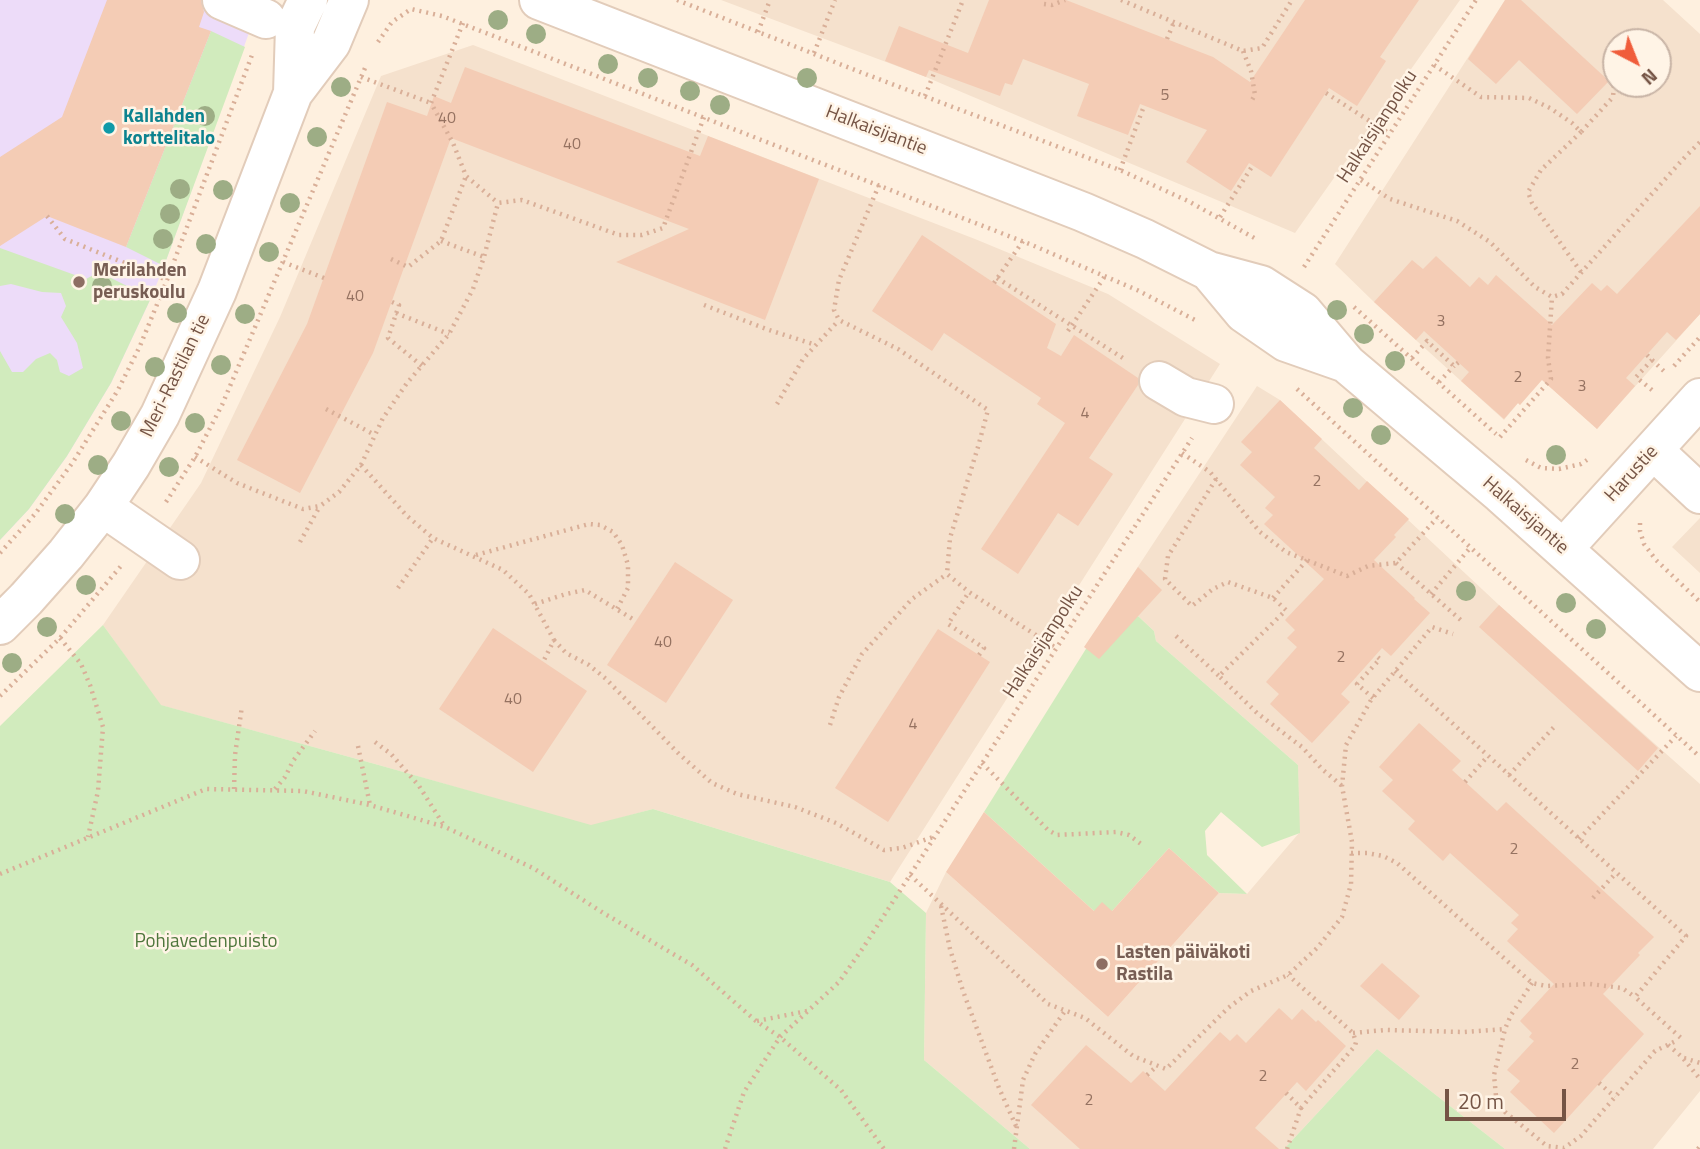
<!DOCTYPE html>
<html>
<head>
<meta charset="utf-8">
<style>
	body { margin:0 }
	#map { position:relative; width:1700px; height:1149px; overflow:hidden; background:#fef0df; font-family:"Titillium Web",sans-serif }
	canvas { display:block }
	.north { position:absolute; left:1602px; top:28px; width:70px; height:70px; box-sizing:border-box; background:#fff4e6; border:2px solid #c8b4a6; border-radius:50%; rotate:138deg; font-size:19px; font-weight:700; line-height:28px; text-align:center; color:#755445 }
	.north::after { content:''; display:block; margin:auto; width:24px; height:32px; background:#f05d3b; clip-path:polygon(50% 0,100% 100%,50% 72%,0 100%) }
	.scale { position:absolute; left:1445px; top:1089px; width:121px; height:32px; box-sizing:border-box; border:4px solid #755445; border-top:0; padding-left:9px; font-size:21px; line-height:24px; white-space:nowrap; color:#755445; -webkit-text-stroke:5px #fff4e6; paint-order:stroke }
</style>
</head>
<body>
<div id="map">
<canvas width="1700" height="1149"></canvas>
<div class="north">N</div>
<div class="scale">20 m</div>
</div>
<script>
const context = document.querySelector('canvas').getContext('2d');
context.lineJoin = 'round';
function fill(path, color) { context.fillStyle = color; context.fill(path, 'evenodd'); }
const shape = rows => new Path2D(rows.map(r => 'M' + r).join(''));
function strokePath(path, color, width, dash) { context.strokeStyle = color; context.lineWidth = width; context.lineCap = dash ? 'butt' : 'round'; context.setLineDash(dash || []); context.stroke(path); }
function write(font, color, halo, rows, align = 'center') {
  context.font = font + ' "Titillium Web",sans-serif'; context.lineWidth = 5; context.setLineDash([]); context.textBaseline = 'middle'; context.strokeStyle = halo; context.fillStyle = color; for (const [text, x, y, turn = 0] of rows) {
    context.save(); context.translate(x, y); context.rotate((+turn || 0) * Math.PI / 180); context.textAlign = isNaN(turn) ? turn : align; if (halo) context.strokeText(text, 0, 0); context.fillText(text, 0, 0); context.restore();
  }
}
const residential = shape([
	[721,0,1460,0,1295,233,926,77],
	[1505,0,1663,0,1700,34,1700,314,1597,429,1541,379,1520,405,1518,403,1504,420,1374,302,1335,264],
	[1616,42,1658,42,1658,84,1616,84],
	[473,45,975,239,1108,294,1220,364,890,882,653,809,591,826,375,764,160,705,103,625,201,483,280,317,381,76],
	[1257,386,1280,400,1499,605,1700,784,1700,1091,1653,1149,1505,1149,1377,1049,1284,1149,1030,1149,924,1060,926,913,946,872,1108,1017,1219,893,1247,894,1299,833,1298,765,1156,641,1154,631,1118,597],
	[1700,518,1700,573,1672,547]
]);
const education = shape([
	[0,0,261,0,164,266,151,298,111,383,67,456,29,509,0,540]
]);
const green = shape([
	[211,31,245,47,164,266,126,247],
	[0,248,86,279,99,272,151,298,111,383,67,456,29,509,0,540,0,351,12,372,23,372,36,359,50,353,57,360,60,372,69,376,83,368,77,343,61,317,66,306,61,293,42,292,11,284,0,286],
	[1138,616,1154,631,1156,641,1298,765,1300,833,1262,847,1221,812,1205,831,1207,855,1247,894,1219,893,1169,848,1112,911,1094,911,984,812,1099,628],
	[103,625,161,705,375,764,591,825,653,809,890,882,926,913,924,1060,1030,1149,0,1149,0,726],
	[1377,1049,1505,1149,1284,1149]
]);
const building = shape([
	[107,0,201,0,204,12,199,27,211,31,126,247,47,216,0,246,0,157,62,117],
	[989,0,1066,0,1213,57,1250,82,1305,0,1419,0,1380,57,1386,61,1357,106,1329,88,1271,177,1249,163,1231,191,1186,162,1207,130,1140,104,1128,135,1077,116,1089,84,1023,59,1012,85,1005,83,1000,96,929,70,926,77,885,61,899,26,968,53],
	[1505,0,1521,0,1609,81,1577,114,1519,60,1496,84,1468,59],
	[465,67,700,156,708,136,819,179,765,320,616,262,689,229,451,138,373,353,300,493,237,460,307,324,387,102,427,116,434,96,451,103],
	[1700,206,1700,314,1676,340,1667,332,1626,378,1635,386,1597,429,1542,380,1520,405,1518,403,1504,419,1461,381,1469,372,1424,331,1416,340,1374,302,1412,260,1423,269,1436,256,1470,287,1479,277,1488,285,1496,275,1552,325,1592,283,1601,291,1607,285,1617,294],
	[922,235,1056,324,1047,348,1061,356,1074,335,1138,378,1138,385,1089,458,1113,474,1078,526,1058,513,1018,574,981,549,1065,423,1037,404,1041,398,944,333,932,351,872,311],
	[1280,400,1322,439,1314,448,1359,490,1367,481,1409,519,1394,535,1396,537,1374,560,1415,598,1414,599,1430,613,1391,656,1382,648,1341,694,1350,702,1312,743,1270,704,1279,694,1266,682,1297,647,1287,638,1295,630,1285,620,1324,579,1264,524,1273,515,1265,508,1275,497,1240,465,1252,452,1241,442],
	[675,562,733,600,666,703,607,665],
	[1138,567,1162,590,1099,659,1084,647],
	[1499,605,1658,748,1638,771,1479,627],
	[493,628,587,691,533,772,439,709],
	[938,629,990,662,888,822,835,788],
	[1419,723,1461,761,1452,770,1497,811,1506,802,1654,937,1638,953,1640,955,1603,994,1644,1034,1554,1133,1510,1092,1520,1081,1507,1070,1534,1041,1529,1037,1532,1033,1520,1021,1554,984,1507,941,1518,929,1511,923,1519,915,1450,853,1443,861,1408,829,1415,821,1382,791,1393,780,1379,767],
	[984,812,1094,911,1102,902,1112,911,1169,848,1219,893,1108,1017,946,872],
	[1382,963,1420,996,1399,1020,1360,986],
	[1279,1008,1292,1020,1302,1009,1316,1022,1318,1020,1346,1046,1306,1091,1297,1082,1255,1128,1279,1149,1080,1149,1031,1105,1086,1045,1131,1083,1143,1071,1165,1091,1220,1032,1230,1041,1237,1034,1246,1043]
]);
const path = shape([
	[677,0,860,72,1120,170,1188,201,1258,240],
	[1121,0,1243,51,1262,48,1292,0],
	[1044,4,1052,5,1065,0],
	[463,23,431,103,453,143,466,176,498,203],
	[758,32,770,0],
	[1167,39,1174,22],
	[378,42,392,22,411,9,442,16,1032,245,1137,290,1197,321],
	[1243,51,1251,71,1255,95,1252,100],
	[814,53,835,0],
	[1434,65,1481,97,1529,98,1550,108,1572,123,1581,132,1613,97,1614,86,1616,83],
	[361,77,431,103],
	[1326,93,1390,134],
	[925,96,963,0],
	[1581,132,1541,170,1528,192,1532,203,1581,272],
	[1120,170,1144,106],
	[1361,180,1390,199,1457,221,1490,242,1535,287,1552,297,1562,294,1685,157,1700,142],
	[879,185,839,280,834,310,839,320,898,349,988,410,978,447,950,538,947,574,969,592],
	[47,216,65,239,167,280],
	[1220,217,1253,165],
	[441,241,484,257],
	[391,259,408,267,441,241,466,176],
	[283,262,324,278],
	[1304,267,1476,0],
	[997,278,1126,360],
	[994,283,1023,241],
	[392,302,399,305,388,338,422,366],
	[704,305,769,330,816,345],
	[1354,307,1496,434],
	[396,313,449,334],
	[1068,331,1105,276],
	[1647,355,1652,360,1636,377,1652,390],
	[1412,358,1427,341,1454,366,1459,362],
	[1652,360,1667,374],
	[1674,366,1700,337],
	[1439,382,1454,366],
	[1297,389,1700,757],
	[777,404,803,359,839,320],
	[326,409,375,435],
	[1500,437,1551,379,1548,358,1552,297],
	[1182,453,1210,472,1260,532,1286,552,1347,576,1368,566,1396,563,1437,518],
	[195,457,237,483,303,509,320,506,339,492,361,465,407,516,433,538,503,570,529,594,554,640,543,662],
	[1526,460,1541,468,1559,469,1581,464,1587,460],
	[361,465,383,418,407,383,449,334,473,289,484,257,498,203,522,200,619,235,642,235,663,228,704,117],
	[1216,479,1168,556,1165,579,1192,606,1213,589,1228,582,1273,598,1286,610,1219,676,1257,713,1302,747,1322,769,1342,786],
	[166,502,195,457,222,405,365,68],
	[1640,523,1640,531,1644,544,1656,560,1700,602],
	[300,542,320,506],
	[0,553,35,514,73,462,118,390,140,346,167,280,252,55],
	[476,555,589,524,600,525,613,532,622,545,628,565,628,588,617,609],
	[1396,563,1463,622],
	[398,588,433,538],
	[1431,594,1470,548],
	[1273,598,1307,560],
	[535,604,566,594,585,590,636,621],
	[1176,636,1219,676],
	[60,638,81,664,90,685,103,727,98,791,88,837],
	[554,640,566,653,589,665,606,679,679,754,712,783,737,794,795,807,836,823,884,850,902,848,933,837],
	[979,655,984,648,948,624,969,592,1056,648],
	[1395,671,1686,936,1635,997,1681,1038],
	[0,696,60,638,121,566],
	[1373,698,1357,684,1380,659,1375,655],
	[830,725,839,697,862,654,912,599,947,574],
	[375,742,391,754,419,786,445,827],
	[358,746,370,805],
	[982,763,1048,830,1057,835,1116,832,1129,835,1141,844],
	[1509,775,1555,726],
	[1465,782,1488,756],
	[234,789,235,755,242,706],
	[275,789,285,777,293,761,315,731],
	[1579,839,1676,736],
	[1351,853,1367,853,1383,856,1397,863,1532,983,1546,986,1590,984,1622,988,1635,997],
	[0,874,206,789,303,791,370,805,445,827,533,868,605,914,692,965,756,1021,780,1037,841,1090,884,1149],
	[910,875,1048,1004,1085,1018,1133,1056,1166,1069,1228,1008,1251,991,1288,975,1317,948,1342,917,1351,884,1352,842,1342,786,1346,745,1371,700,1432,627,1453,634],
	[1593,898,1616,873],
	[941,906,950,949,963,991,999,1088,1016,1126],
	[1532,983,1511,1015,1505,1029,1494,1075,1496,1096,1505,1112,1547,1146,1564,1148,1581,1136,1655,1051,1678,1040],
	[757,1021,807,1011],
	[1353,1033,1385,1030,1464,1032,1505,1029],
	[1668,1045,1682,1057,1700,1079],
	[1684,1058,1700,1063],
	[1147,1075,1157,1066],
	[1599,1083,1615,1097],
	[1286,1093,1301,1108,1355,1046,1356,1042,1353,1033,1288,975],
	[725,1149,744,1092,780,1037,839,982,863,948,1192,438],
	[1014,1149,1023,1080,1035,1054,1065,1011],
	[1287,1149,1301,1108],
	[1698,1149,1700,1146]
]);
const minor = shape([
	[222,0,266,19],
	[539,0,1083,212,1145,239,1209,271,1261,285,1303,312,1347,364,1501,494,1700,672],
	[293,93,295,27,308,0],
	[1209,271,1244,313,1286,342,1346,363],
	[1159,381,1186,397,1214,404],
	[1653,450,1700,494],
	[103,507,180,560],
	[1563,549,1700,398],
	[0,625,26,599,66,554,103,507,131,465,160,415,217,291,293,93,331,43,349,0]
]);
const trees = [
	[498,20],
	[536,34],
	[608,64],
	[648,78],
	[807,78],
	[341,87],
	[690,91],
	[720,105],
	[205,116],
	[317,137],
	[180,189],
	[223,190],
	[290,203],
	[170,214],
	[163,239],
	[206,244],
	[269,252],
	[102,286],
	[1337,310],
	[177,313],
	[245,314],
	[1364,334],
	[1395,361],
	[221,365],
	[155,367],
	[1353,408],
	[121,421],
	[195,423],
	[1381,435],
	[1556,455],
	[98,465],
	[169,467],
	[65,514],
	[86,585],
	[1466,591],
	[1566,603],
	[47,627],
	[1596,629],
	[12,663]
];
const markers = [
	[109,128,7,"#0f9aa8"],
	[79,282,7,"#8d6e63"],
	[1102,964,7,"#8d6e63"]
];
const numberNames = [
	["5",1165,96],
	["40",447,119],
	["40",572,145],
	["40",355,297],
	["3",1441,322],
	["2",1518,378],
	["3",1582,387],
	["4",1085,414],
	["2",1317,482],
	["40",663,643],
	["2",1341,658],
	["40",513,700],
	["4",913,725],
	["2",1514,850],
	["2",1575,1065],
	["2",1263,1077],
	["2",1089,1101]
];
const cultureNames = [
	["Kallahden",123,117],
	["korttelitalo",123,139]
];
const streetNames = [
	["Halkaisijanpolku",1378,127,-57],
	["Halkaisijantie",876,131,21],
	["Meri-Rastilan tie",176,376,-64],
	["Harustie",1632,474,-48],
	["Halkaisijantie",1525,516,41],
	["Halkaisijanpolku",1044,642,-57]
];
const educationNames = [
	["Merilahden",93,271],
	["peruskoulu",93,293],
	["Lasten päiväkoti",1116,953],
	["Rastila",1116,975]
];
const parkNames = [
	["Pohjavedenpuisto",206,942]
];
fill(residential, '#f5e1cd');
fill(education, '#eddcf9');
fill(green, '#d1ebbd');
fill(building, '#f4ccb5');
strokePath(minor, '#e2ccba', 42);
strokePath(path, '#d9af98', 4.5, [2, 5]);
strokePath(minor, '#fff', 38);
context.fillStyle = '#9dad85';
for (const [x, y] of trees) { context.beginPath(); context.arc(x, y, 10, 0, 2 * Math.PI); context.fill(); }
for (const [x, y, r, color] of markers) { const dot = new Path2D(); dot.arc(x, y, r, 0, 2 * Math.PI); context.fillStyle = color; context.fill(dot); strokePath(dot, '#fff4e6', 2.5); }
write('16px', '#957261', null, numberNames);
write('bold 19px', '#0d838f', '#fff4e6', cultureNames, 'left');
write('19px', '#755445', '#fff4e6', streetNames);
write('bold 19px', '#785e54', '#fff4e6', educationNames, 'left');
write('19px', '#4e763b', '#fff4e6', parkNames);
</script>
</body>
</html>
